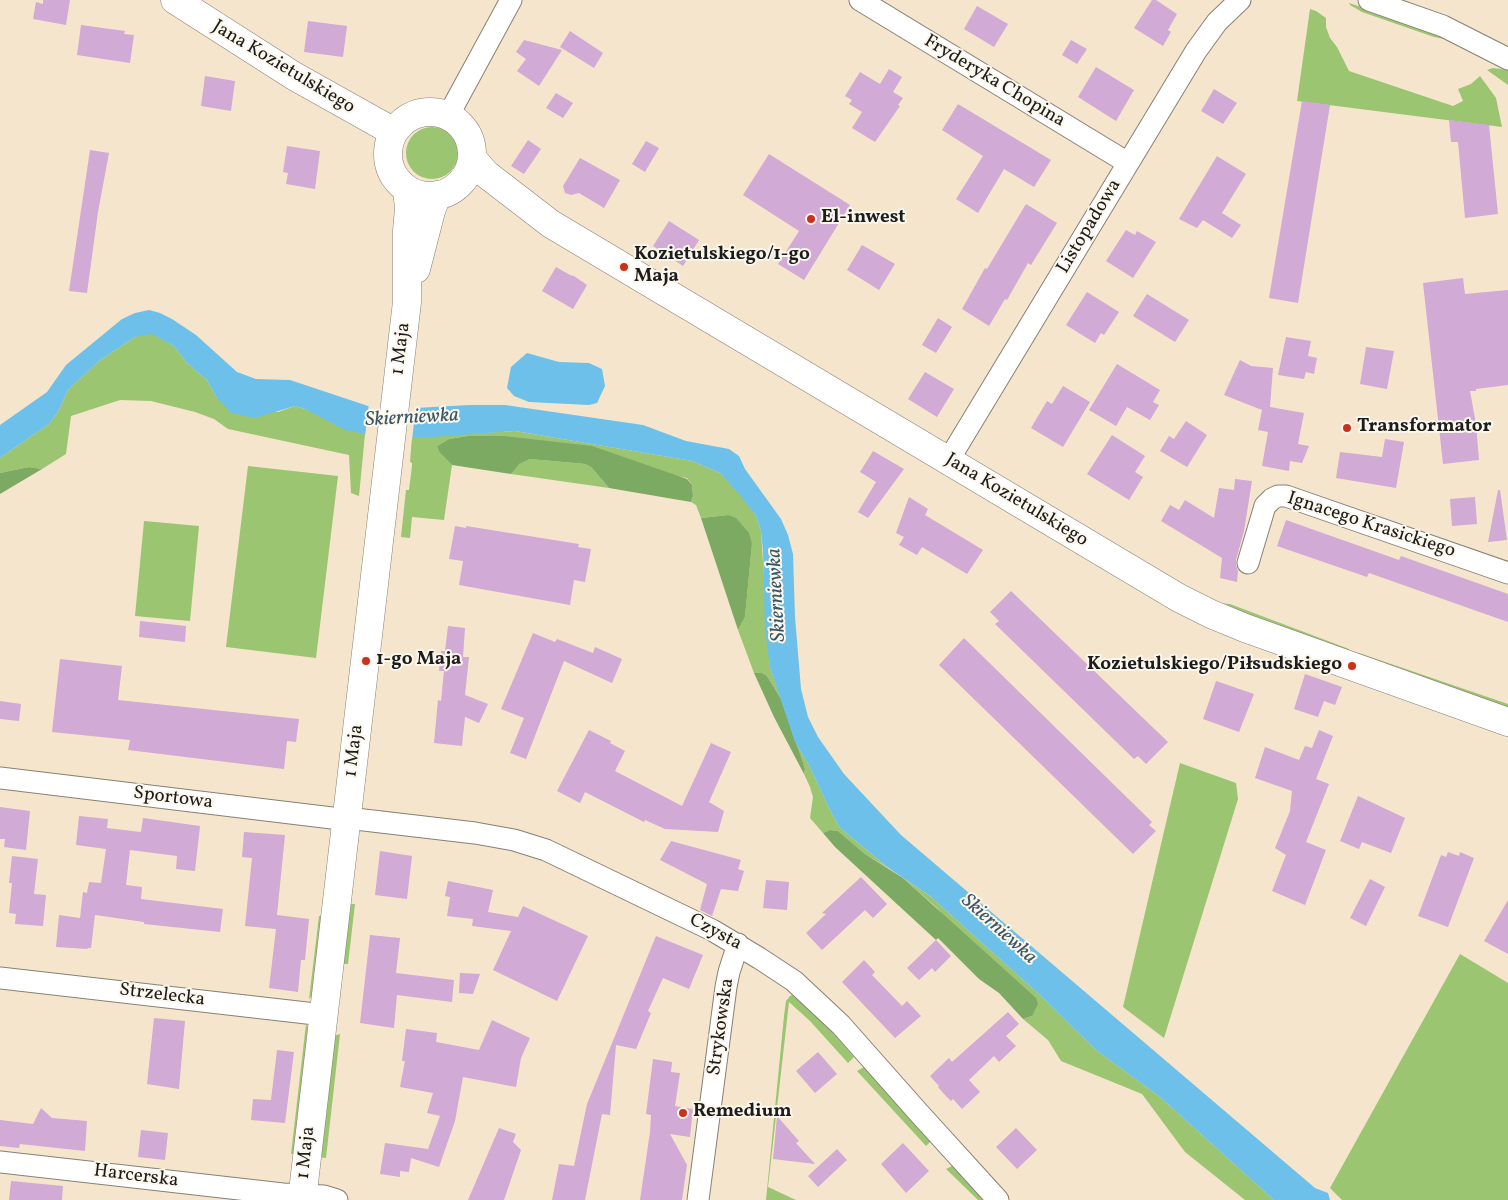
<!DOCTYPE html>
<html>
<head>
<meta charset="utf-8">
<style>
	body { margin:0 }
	canvas { display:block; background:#f5e5cc }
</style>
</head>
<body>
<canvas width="1508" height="1200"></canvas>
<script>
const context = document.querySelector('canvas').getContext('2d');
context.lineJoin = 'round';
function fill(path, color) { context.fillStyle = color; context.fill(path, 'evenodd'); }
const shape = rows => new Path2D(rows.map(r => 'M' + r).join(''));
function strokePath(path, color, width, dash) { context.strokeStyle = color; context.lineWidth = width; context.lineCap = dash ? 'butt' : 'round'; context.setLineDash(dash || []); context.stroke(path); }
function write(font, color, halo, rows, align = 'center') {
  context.font = font + ' Vollkorn,serif'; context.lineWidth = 4; context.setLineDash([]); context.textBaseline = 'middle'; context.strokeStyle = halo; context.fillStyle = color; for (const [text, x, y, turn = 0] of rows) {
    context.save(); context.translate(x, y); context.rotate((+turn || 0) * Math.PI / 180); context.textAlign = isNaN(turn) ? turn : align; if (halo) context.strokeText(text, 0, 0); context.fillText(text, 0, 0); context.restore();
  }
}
const green = shape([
	[1349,3,1423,28,1450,40,1434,37,1362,12,1350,5],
	[1310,9,1316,11,1326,18,1326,27,1330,38,1337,47,1349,71,1453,106,1463,101,1458,89,1471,84,1480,76,1496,98,1502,127,1297,101],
	[1493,68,1508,70,1508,85,1487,70],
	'406 153a26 26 0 1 1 52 0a26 26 0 1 1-52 0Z',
	[144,334,153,334,174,346,187,363,207,380,217,398,278,412,295,406,305,409,365,434,359,496,351,493,349,455,228,429,214,419,195,412,151,401,120,400,71,416,66,454,42,469,29,467,0,473,0,458,49,424,58,412,68,390,99,361,135,337],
	[515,431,692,461,720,473,740,494,756,516,761,531,770,667,781,699,767,676,762,673,754,673,738,630,745,617,752,544,728,515,701,518,696,505,691,502,693,496,692,485,687,478,468,436,449,439,437,446,439,452,452,465,444,520,412,517,410,538,401,537,406,490,409,490,412,466,412,463,410,462,412,437],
	[530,459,585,464,591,467,609,488,511,474,518,464],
	[248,466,338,476,316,658,226,647],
	[144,521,199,526,190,621,135,616],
	[1214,603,1230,604,1349,649,1347,654],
	[1359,653,1508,704,1508,709,1357,658],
	[795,742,809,765,830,810,840,828,890,869,865,854,838,831,830,830,823,833,810,818,813,797,810,787,804,774,805,769],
	[1180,763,1236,783,1238,799,1164,1038,1123,1007],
	[903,878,930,896,1041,996,1096,1050,1160,1097,1274,1200,1245,1200,1185,1152,1142,1094,1061,1061,1048,1040,1023,1019,1032,1016,937,908],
	[348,904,355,904,348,964,342,964],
	[319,916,323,916,312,996,309,999],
	[1460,954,1508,983,1508,1200,1342,1200,1330,1188],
	[792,995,796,996,827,1026,854,1057,848,1063,810,1021,789,1002,768,1187,796,1200,766,1200,784,1016,786,1001,790,996],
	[306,1024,309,1029,296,1154,291,1154],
	[340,1034,326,1158,319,1157,333,1036],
	[864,1067,931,1141,926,1146,857,1071],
	[952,1166,954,1166,985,1200,978,1200,946,1169]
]);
const forest = shape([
	[468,436,504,436,592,446,687,479,692,485,693,496,691,502,609,488,591,467,585,464,530,459,519,464,511,474,452,465,439,452,437,446,449,439],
	[29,467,42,469,0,494,0,473],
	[728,515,736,518,749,533,752,544,745,617,738,630,701,518],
	[754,673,762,673,767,676,781,699,805,769,804,774,774,717],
	[830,830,838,831,865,854,903,878,1036,998,1038,1004,1032,1016,1023,1019,999,993,979,979,938,938,936,940,835,847,823,833]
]);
const water = shape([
	[149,310,160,313,172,319,196,335,237,372,256,379,290,380,368,406,416,408,469,405,505,405,643,425,686,441,729,449,739,456,745,469,781,519,788,535,793,554,795,617,801,689,808,717,818,737,844,774,901,835,1315,1188,1328,1193,1330,1200,1274,1200,1160,1097,1096,1050,1041,996,930,896,890,869,840,828,830,810,809,765,795,742,770,667,765,628,763,551,761,531,756,516,739,494,720,473,692,461,515,431,417,438,365,434,345,430,305,409,295,406,255,418,231,413,217,398,207,380,187,363,174,346,152,334,135,337,99,361,68,390,58,412,49,424,0,458,0,425,47,392,66,365,122,319,135,313],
	[527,353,559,362,589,363,602,369,605,386,597,403,589,405,529,402,514,396,507,388,511,367]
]);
const pier = shape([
	[369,403,416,406,412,440,365,437]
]);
const building = shape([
	[43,0,70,0,66,25,33,19,36,2,43,4],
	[1152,0,1156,0,1177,14,1168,30,1171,32,1163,46,1134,28],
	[977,6,1008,24,994,47,964,29],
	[308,21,347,26,343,57,304,52],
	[81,25,125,31,124,34,134,35,130,63,77,55],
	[570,31,603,53,594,68,560,47],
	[524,40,562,50,539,86,517,71,526,59,516,52],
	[1071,40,1087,49,1077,64,1062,55],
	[1096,67,1134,90,1116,121,1078,97],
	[889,69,902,77,893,92,903,98,898,105,900,106,875,142,852,128,862,112,849,104,852,100,845,96,860,72,880,84],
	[205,76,235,81,231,111,201,106],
	[1214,89,1237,103,1223,124,1201,111],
	[556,93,573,103,563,118,546,108],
	[1302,101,1330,105,1298,303,1269,298],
	[958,104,1051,160,1034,187,1004,169,978,213,956,199,983,156,942,130],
	[1449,120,1489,125,1498,214,1465,218,1458,142,1451,142],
	[528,140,541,149,524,174,511,166],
	[646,141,659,148,645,172,632,164],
	[287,146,320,151,315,189,286,184,288,173,283,172],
	[90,150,109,153,98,212,87,293,69,291],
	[769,154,850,205,804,280,778,264,799,231,743,195],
	[1217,156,1246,174,1222,213,1241,225,1232,238,1203,220,1197,228,1179,219],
	[580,158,620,180,604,208,579,193,571,195,565,193,563,186],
	[1026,204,1057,223,1031,265,1028,263,1007,300,1005,299,989,326,962,309,985,268,987,269],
	[669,221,699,240,683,266,653,246],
	[1126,230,1135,235,1137,231,1156,242,1133,278,1106,261],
	[862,245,895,264,879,290,847,270],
	[556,267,570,275,574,276,587,285,573,309,542,291],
	[1463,278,1465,294,1508,290,1508,385,1476,389,1476,391,1470,391,1476,424,1479,460,1443,464,1423,283],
	[1087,292,1119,312,1104,335,1101,333,1095,343,1066,325],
	[1147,294,1189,320,1175,342,1133,316],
	[938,318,952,327,936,353,922,345],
	[1286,337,1311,341,1308,356,1317,358,1314,374,1306,372,1304,379,1278,375],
	[1366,347,1394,351,1387,389,1360,384],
	[1240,360,1251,366,1273,368,1270,407,1304,413,1298,444,1309,446,1302,463,1290,461,1289,471,1262,466,1268,432,1258,430,1262,410,1224,395],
	[1117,364,1160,390,1153,402,1159,405,1150,420,1127,407,1116,426,1089,410],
	[925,372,954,389,937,417,908,399],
	[1063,386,1090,402,1063,447,1031,428,1047,401,1052,404],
	[1186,421,1207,435,1187,467,1160,451,1169,436,1174,439],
	[1112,435,1145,456,1135,472,1143,477,1129,500,1087,474],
	[1385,439,1404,442,1396,488,1336,478,1340,452,1382,457],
	[873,451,904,469,868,518,858,512,876,482,860,472],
	[1235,479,1252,481,1244,531,1236,560,1236,565,1238,571,1237,582,1220,578,1222,558,1161,521,1170,505,1179,510,1185,500,1214,518,1219,488,1234,490],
	[1498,490,1500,490,1507,540,1488,542],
	[909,497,928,509,925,515,983,550,967,574,922,547,917,555,899,545,904,537,896,533],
	[1475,497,1477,524,1452,526,1450,499],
	[1286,520,1399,560,1401,556,1508,594,1508,622,1369,573,1367,577,1277,546],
	[455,526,466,528,466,526,579,544,578,547,591,549,585,582,574,580,570,605,459,585,463,561,449,559],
	[1011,591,1168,742,1146,764,1138,756,1134,759,995,624,999,621,990,612],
	[140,621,186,626,185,642,139,637],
	[448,626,465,628,463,657,469,657,465,695,488,704,479,723,465,717,462,746,434,743,438,700,441,701,444,671,439,671,441,651,445,651],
	[533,633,555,642,557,639,593,653,595,647,622,659,612,683,564,661,526,759,510,753,524,718,501,709],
	[964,638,1152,822,1149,825,1156,831,1133,854,939,665],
	[60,659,122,666,118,700,299,719,296,742,287,741,284,769,128,750,130,740,52,732],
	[1305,674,1342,687,1335,705,1324,701,1318,717,1294,709],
	[1216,681,1254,694,1239,732,1203,719],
	[0,701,21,704,19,721,0,719],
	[589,730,611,741,610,743,625,751,615,771,682,806,711,743,731,752,709,802,724,811,718,832,665,829,645,820,644,822,585,792,580,803,557,791],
	[1319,730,1333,736,1316,779,1329,784,1306,842,1326,850,1305,905,1272,891,1286,855,1275,848,1290,811,1292,791,1255,778,1265,747,1299,760,1305,746,1312,748],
	[1358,796,1405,818,1391,853,1362,842,1359,849,1340,841],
	[0,807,30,811,26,850,4,847,5,839,0,839],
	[79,816,108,819,107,828,141,832,143,818,200,826,195,871,176,869,177,856,130,850,126,885,142,887,141,899,223,909,220,932,144,924,144,922,95,915,91,948,88,948,87,949,56,947,59,915,80,918,83,892,87,893,89,882,101,883,106,849,76,845],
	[244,832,285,835,277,915,309,919,305,960,301,960,298,992,269,988,276,929,245,926,252,858,242,857],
	[671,841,741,860,738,869,744,871,738,891,721,889,712,916,700,910,707,884,660,860],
	[380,851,412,856,407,899,375,895],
	[1448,852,1459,856,1460,852,1474,858,1448,927,1418,916,1441,855,1446,857],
	[12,856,38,859,34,894,46,895,43,926,15,924,16,914,9,913,12,883,9,883],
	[861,877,887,904,873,918,865,910,822,950,806,933,826,914,822,913],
	[1370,879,1385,887,1366,926,1350,918],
	[766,880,789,882,787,910,763,908],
	[448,881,493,890,488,912,518,917,523,906,588,936,557,1001,493,970,511,931,472,926,473,919,447,916,450,897,445,896],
	[1508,900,1508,954,1484,941],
	[370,935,400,938,396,973,454,980,452,1002,397,995,394,1028,360,1023],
	[656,936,703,955,689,989,663,978,648,1011,651,1013,636,1049,616,1045,610,1115,602,1114,585,1200,552,1200,559,1164,574,1166,587,1104],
	[936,940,951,956,935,972,932,968,919,980,907,968],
	[864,960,875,972,872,975,902,1006,907,1001,921,1016,895,1038,842,982],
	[460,973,480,974,473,994,459,993],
	[1008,1012,1019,1024,1006,1036,1016,1046,999,1062,994,1056,969,1080,980,1092,962,1109,953,1099,951,1101,944,1094,938,1087,939,1086,930,1076,949,1058,952,1062],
	[154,1018,185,1021,179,1089,147,1084],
	[492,1020,530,1038,521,1058,516,1087,463,1077,455,1121,439,1167,411,1158,409,1172,400,1171,400,1177,380,1174,385,1143,428,1149,440,1116,427,1113,433,1093,400,1087,405,1061,402,1061,406,1029,437,1033,436,1042,479,1050],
	[277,1050,294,1052,285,1123,251,1120,253,1099,271,1100],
	[818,1052,837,1074,815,1093,796,1071],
	[653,1059,672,1062,671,1072,680,1073,675,1106,693,1109,690,1137,670,1134,687,1165,682,1200,640,1200,650,1132,651,1115,646,1114],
	[41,1108,52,1118,87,1121,85,1151,20,1144,19,1148,0,1146,0,1120,33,1124],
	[777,1116,799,1141,796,1143,815,1164,773,1159],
	[499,1128,516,1134,513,1142,521,1150,504,1200,468,1200],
	[1016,1128,1037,1150,1017,1169,996,1147],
	[141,1130,168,1133,165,1160,138,1157],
	[903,1143,929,1171,906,1193,881,1164],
	[837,1149,847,1160,818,1187,808,1176],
	[11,1181,63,1186,62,1200,9,1200]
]);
const street = shape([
	[860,0,1128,163],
	[1369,0,1443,26,1508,59],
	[448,116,511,0],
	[948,461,1196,51,1217,22,1240,0],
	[1248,563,1265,506,1272,499,1278,496,1286,496,1508,573],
	[0,778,332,818,347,818,475,833,514,840,546,850,712,930,759,958,794,981,841,1025,918,1112,998,1200],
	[0,978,324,1015],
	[0,1162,283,1194,324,1196,337,1200],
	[698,1200,726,987,729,972,738,944]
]);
const secondary = shape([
	[175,0,294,76,394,132],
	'388 154a42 42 0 1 1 84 0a42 42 0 1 1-84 0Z',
	[472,158,486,174,551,224,1179,598,1211,614,1245,628,1508,722],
	[416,269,431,211,437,195],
	[302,1200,407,302,407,231,409,208,407,190]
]);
const markers = [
	[811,219,5,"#c8321e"],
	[624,267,5,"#c8321e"],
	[1347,428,5,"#c8321e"],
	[366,661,5,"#c8321e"],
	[1352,666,5,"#c8321e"],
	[683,1113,5,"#c8321e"]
];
const streetNames = [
	["Jana Kozietulskiego",283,68,31],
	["Fryderyka Chopina",994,82,31],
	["Listopadowa",1090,227,-59],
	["1 Maja",402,349,-83],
	["Jana Kozietulskiego",1016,501,31],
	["Ignacego Krasickiego",1371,526,18],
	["1 Maja",355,751,-83],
	["Sportowa",173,799,7],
	["Czysta",715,933,28],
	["Strzelecka",162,996,7],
	["Strykowska",722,1027,-82],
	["1 Maja",307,1153,-84],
	["Harcerska",136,1177,7]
];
const poiNames = [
	["El-inwest",821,219],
	["Kozietulskiego/1-go",634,256],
	["Maja",634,278],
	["Transformator",1357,428],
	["1-go Maja",376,661],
	["Kozietulskiego/Piłsudskiego",1342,666,"right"],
	["Remedium",693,1113]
];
const waterNames = [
	["Skierniewka",412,419,-3],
	["Skierniewka",778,595,-93],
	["Skierniewka",998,930,42]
];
fill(green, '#9bc571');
fill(forest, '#7caa63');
fill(water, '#6dc0e9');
fill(pier, '#f5e5cc');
fill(building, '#d1aad5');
strokePath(street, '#888074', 23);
strokePath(secondary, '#888074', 29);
strokePath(street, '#fff', 21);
strokePath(secondary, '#fff', 28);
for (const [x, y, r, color] of markers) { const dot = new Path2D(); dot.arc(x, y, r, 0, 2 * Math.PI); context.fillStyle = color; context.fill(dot); strokePath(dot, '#fbf7ec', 2); }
write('19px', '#1c1c1c', '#fbf7ec', streetNames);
write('bold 19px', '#1c1c1c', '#fbf7ec', poiNames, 'left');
write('italic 20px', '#385564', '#fbf7ec', waterNames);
</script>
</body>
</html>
